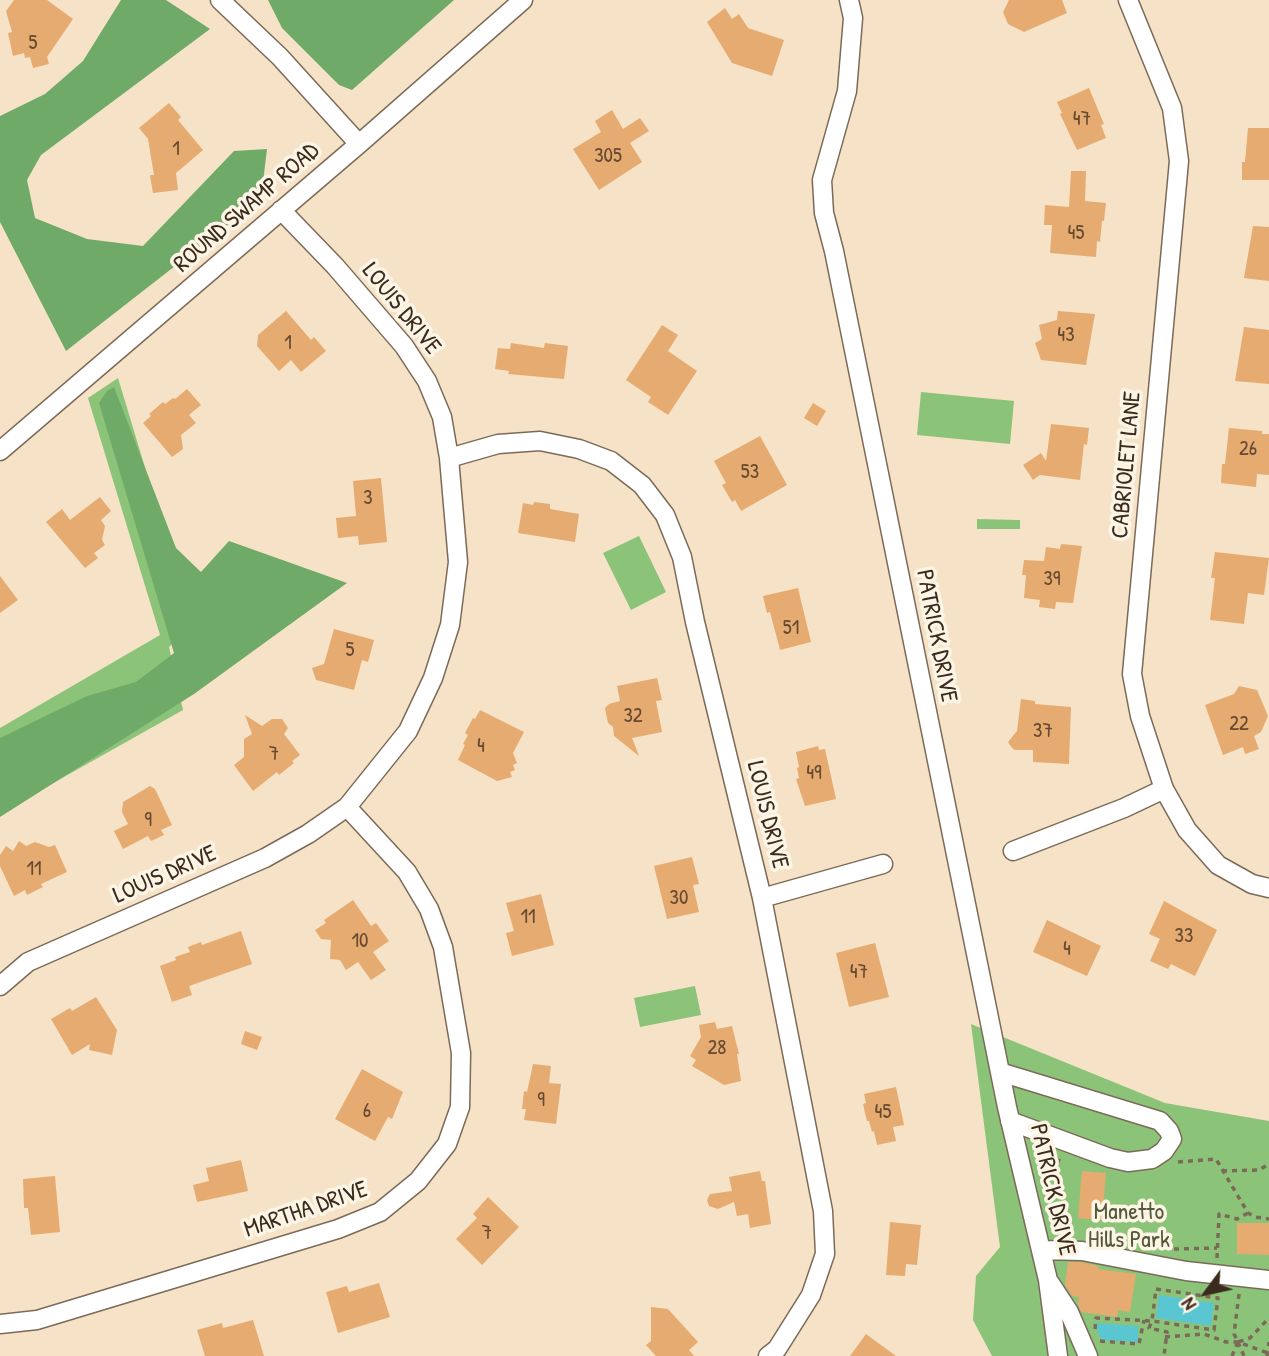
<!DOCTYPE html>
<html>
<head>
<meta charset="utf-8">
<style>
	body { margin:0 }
	#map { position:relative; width:1269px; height:1356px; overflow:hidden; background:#f6e2c7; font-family:"Patrick Hand",sans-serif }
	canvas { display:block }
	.north { position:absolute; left:1171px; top:1258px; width:70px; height:70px; -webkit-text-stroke:5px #fcf5e5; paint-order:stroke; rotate:237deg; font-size:19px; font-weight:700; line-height:28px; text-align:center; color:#3b2a1e }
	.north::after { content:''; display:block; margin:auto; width:24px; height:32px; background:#3b2a1e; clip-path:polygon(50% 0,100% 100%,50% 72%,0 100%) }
</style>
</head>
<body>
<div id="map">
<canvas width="1269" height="1356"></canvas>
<div class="north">N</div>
</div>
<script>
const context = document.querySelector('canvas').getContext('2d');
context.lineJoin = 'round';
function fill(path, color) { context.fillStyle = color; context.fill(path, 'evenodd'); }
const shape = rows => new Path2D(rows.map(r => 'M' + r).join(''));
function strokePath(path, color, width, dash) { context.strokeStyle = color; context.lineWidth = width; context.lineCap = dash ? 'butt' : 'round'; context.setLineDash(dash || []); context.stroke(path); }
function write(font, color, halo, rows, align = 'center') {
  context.font = font + ' "Patrick Hand",sans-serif'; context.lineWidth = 7; context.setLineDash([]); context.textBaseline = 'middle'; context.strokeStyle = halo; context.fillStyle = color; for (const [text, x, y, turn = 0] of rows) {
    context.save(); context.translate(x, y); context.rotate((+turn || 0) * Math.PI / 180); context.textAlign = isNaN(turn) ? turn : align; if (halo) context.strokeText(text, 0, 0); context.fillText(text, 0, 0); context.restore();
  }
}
const green = shape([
	[118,378,172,557,222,594,169,647,183,710,0,813,0,728,160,635,88,398],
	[921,392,1014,401,1010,444,917,435],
	[977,519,1020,520,1020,529,977,529],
	[639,536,666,592,631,610,603,553],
	[695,986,701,1015,640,1027,634,998],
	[971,1024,1165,1103,1269,1121,1269,1356,992,1356,973,1320,976,1276,1000,1247]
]);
const forest = shape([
	[121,0,166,0,210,29,41,155,27,180,35,218,87,239,143,246,234,151,267,149,261,199,66,351,0,222,0,116,45,94,83,61],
	[268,0,454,0,352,90,339,85,282,28],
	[114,387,176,548,201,572,229,541,347,583,194,694,0,817,0,738,87,696,136,682,174,653,99,403,107,391]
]);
const water = shape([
	[1159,1295,1214,1303,1211,1326,1156,1318],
	[1095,1323,1138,1326,1138,1342,1101,1340]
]);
const building = shape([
	[14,0,47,0,73,19,47,57,49,64,33,68,30,57,25,58,24,53,13,56,8,33,12,32,6,11],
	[1009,0,1062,0,1067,13,1024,32,1008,24,1003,12],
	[725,8,732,19,739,14,748,28,784,40,772,76,732,63,707,22],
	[1089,88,1104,124,1101,125,1106,138,1077,150,1060,114,1062,113,1057,102],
	[169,103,181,117,178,120,203,150,176,173,178,190,153,193,150,175,154,175,148,139,139,128],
	[612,110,623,129,640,118,649,131,630,143,642,162,599,190,573,149,601,132,595,121],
	[1248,128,1269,128,1269,180,1242,180,1242,162,1245,162],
	[1071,171,1086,171,1085,201,1106,203,1104,221,1102,221,1100,242,1097,241,1096,257,1050,253,1052,225,1044,225,1045,205,1069,207],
	[1253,226,1269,227,1269,281,1244,278],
	[286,311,311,340,314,337,326,351,301,372,291,360,279,371,257,346,258,335],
	[1058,311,1095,314,1086,365,1041,360,1035,343,1042,339,1039,325,1057,320],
	[662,325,678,335,668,351,697,371,668,415,648,402,651,397,626,380],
	[1244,327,1269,330,1269,384,1235,381],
	[511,343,544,348,545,343,568,346,564,379,508,374,509,371,495,369,498,348,510,349],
	[187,389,201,405,189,415,196,423,181,435,183,449,172,457,143,423,151,416,149,414,163,402,165,404,173,398,175,399],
	[813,403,826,411,817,426,804,418],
	[1051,424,1089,428,1087,445,1084,444,1080,480,1040,475,1033,480,1023,465,1041,453,1046,461],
	[1229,428,1262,431,1262,434,1269,434,1269,475,1257,474,1256,487,1221,483,1222,464,1225,464],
	[760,436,787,485,741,511,735,500,732,502,722,485,726,483,714,461],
	[381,478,387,542,359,545,358,536,338,538,336,518,356,516,353,481],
	[100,497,111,511,101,520,105,526,102,540,105,545,94,553,98,558,85,568,46,522,62,509,70,520],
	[534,502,550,504,550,509,579,514,575,542,518,533,523,503,533,505],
	[1061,544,1082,546,1073,603,1056,602,1055,609,1039,607,1040,600,1024,598,1026,575,1022,575,1024,560,1044,561,1046,547,1060,549],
	[1215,552,1269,558,1264,595,1248,593,1244,624,1210,620,1215,578,1211,578],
	[0,576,18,600,0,613],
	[798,588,811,642,780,650,770,612,767,613,763,596],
	[334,629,374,640,368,662,362,660,354,690,316,680,312,668,324,664],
	[657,678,662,700,656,701,662,732,632,738,639,756,614,736,613,727,608,723,605,708,609,704,620,701,617,686],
	[1239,686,1257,690,1268,716,1261,732,1254,736,1259,749,1245,754,1243,747,1223,755,1205,705,1234,694],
	[1021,699,1035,701,1035,704,1071,707,1069,764,1033,762,1033,750,1015,750,1012,748,1008,742,1017,731],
	[480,710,524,732,513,753,517,763,513,765,515,770,510,772,512,777,497,781,458,760,465,745,463,744,468,735,465,733,473,718,475,719],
	[245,715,262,726,272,719,282,719,288,728,284,734,300,755,292,761,294,763,279,775,277,772,253,791,234,765,244,757,244,739,252,734],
	[818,746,819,750,825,749,836,799,805,806,796,779,799,778,797,768,799,767,796,752],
	[150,786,155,789,172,825,161,830,164,835,151,841,148,836,123,849,114,831,128,824,122,812,123,802],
	[19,841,26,846,35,842,49,847,55,845,67,872,41,884,43,887,27,895,25,890,14,896,0,866,0,855,6,846,13,851],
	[692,857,699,884,693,885,699,912,667,919,654,866],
	[541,894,554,945,512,956,506,933,514,931,506,903],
	[353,900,371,926,376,923,389,941,373,952,386,970,371,980,358,962,346,970,340,960,330,959,331,940,321,939,315,930,326,923,324,920],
	[1164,901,1217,930,1195,976,1171,964,1168,969,1150,961,1160,939,1149,934],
	[1047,920,1101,946,1087,976,1033,952],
	[241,931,252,964,189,986,192,995,172,1002,160,966,176,960,175,957,190,952,188,947,201,942,202,945],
	[875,943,889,997,849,1007,836,953],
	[96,997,117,1030,112,1055,89,1050,90,1044,72,1055,51,1019,70,1008,72,1011],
	[715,1022,717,1029,732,1026,739,1054,737,1054,741,1081,724,1085,692,1066,696,1060,690,1056,701,1037,699,1025],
	[245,1031,262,1037,257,1050,241,1044],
	[533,1064,551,1066,549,1083,561,1084,556,1124,524,1120,526,1109,522,1109,524,1091,527,1092],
	[362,1069,403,1092,392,1119,388,1117,375,1141,335,1119],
	[896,1087,904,1125,893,1127,896,1141,877,1145,874,1131,872,1132,869,1121,867,1121,863,1104,866,1103,864,1094],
	[241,1160,248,1191,197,1202,193,1185,209,1181,206,1168],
	[760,1171,762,1181,765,1181,771,1224,750,1228,748,1214,737,1216,734,1202,718,1209,709,1206,707,1200,710,1194,732,1191,729,1177],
	[1082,1171,1106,1173,1102,1220,1078,1218],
	[55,1176,60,1232,31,1235,28,1208,24,1208,23,1179],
	[488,1197,519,1227,482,1265,456,1239,477,1218,473,1214],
	[890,1222,921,1225,917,1265,906,1264,905,1276,886,1275],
	[1237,1223,1269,1223,1269,1255,1237,1254],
	[1068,1262,1081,1262,1098,1266,1098,1269,1136,1274,1130,1312,1118,1310,1117,1317,1081,1312,1078,1304,1079,1297,1072,1296,1065,1285],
	[379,1283,390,1317,338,1333,326,1292,347,1286,349,1292],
	[651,1307,668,1309,698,1342,689,1350,694,1356,656,1356,646,1345,651,1341],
	[253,1320,264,1356,205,1356,197,1330,222,1323,223,1328],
	[866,1334,896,1356,850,1356]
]);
const path = shape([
	[1178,1162,1216,1159,1248,1213,1255,1217,1269,1219],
	[1038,1167,1057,1164,1060,1157],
	[1222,1171,1259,1170,1269,1164],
	[1174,1249,1217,1248],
	[1217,1258,1219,1214,1237,1219,1248,1213],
	[1156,1289,1218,1298,1214,1330,1152,1321,1156,1289],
	[1239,1294,1234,1334,1238,1342,1250,1338,1269,1318],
	[1095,1329,1096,1318,1152,1321,1149,1328,1167,1332,1164,1356],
	[1165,1337,1204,1334,1226,1342,1238,1342,1268,1353],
	[1100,1341,1139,1344,1144,1320],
	[1238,1342,1244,1356],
	[1232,1356,1237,1344],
	[1267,1356,1269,1342]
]);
const minor = shape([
	[220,0,280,57,359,144],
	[849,0,853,18,847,91,822,180,824,213,834,251,1007,1107,1048,1280,1058,1356],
	[1128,0,1172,108,1179,161,1132,674,1140,716,1164,789,1187,830,1218,865,1252,884,1269,888],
	[0,451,359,144,523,0],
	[449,458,498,444,540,441,579,449,611,461,642,485,665,515,682,557,695,622,762,898,823,1211,825,1254,811,1295,777,1349,768,1356],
	[1013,851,1124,808,1164,789],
	[762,898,883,864],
	[0,986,28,962,265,858,308,834,347,807,408,731,433,678,450,625,458,562,449,458,442,417,427,381,404,346,335,266,281,210],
	[1000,1072,1160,1121,1169,1131,1172,1139,1164,1151,1152,1159,1128,1162,1110,1158,1010,1121],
	[1041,1250,1082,1251,1186,1271,1269,1280],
	[1050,1283,1069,1312,1088,1356],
	[0,1324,37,1320,338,1229,380,1212,418,1181,447,1144,460,1107,461,1053,443,947,429,909,407,872,347,807]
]);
const numberNames = [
	["5",33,43],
	["47",1082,119],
	["1",176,149],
	["305",608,156],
	["45",1076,233],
	["43",1066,335],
	["1",288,343],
	["26",1248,449],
	["53",750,472],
	["3",368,498],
	["39",1052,579],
	["51",791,628],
	["5",350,650],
	["32",633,716],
	["22",1239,724],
	["37",1043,731],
	["4",481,746],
	["7",274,754],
	["49",814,773],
	["9",148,820],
	["11",34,869],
	["30",679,898],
	["11",528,917],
	["33",1184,936],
	["10",360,941],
	["4",1067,949],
	["47",859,972],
	["28",717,1048],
	["9",541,1100],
	["6",367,1111],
	["45",883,1112],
	["7",487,1233]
];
const streetNames = [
	["ROUND SWAMP ROAD",247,208,-41],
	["LOUIS DRIVE",401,309,51],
	["CABRIOLET LANE",1127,465,-85],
	["PATRICK DRIVE",936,636,79],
	["LOUIS DRIVE",767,815,76],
	["LOUIS DRIVE",165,875,-24],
	["PATRICK DRIVE",1052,1190,77],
	["MARTHA DRIVE",306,1210,-19]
];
const parkNames = [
	["Manetto",1129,1213],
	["Hills Park",1129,1241]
];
fill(green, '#8bc478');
fill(forest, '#70aa68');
fill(water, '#5ac6d2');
fill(building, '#e6ab70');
strokePath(minor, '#7c6a59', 21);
strokePath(path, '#7c6a59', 3.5, [5, 5]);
strokePath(minor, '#fff', 18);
write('21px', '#664a32', null, numberNames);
write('24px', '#3b2a1e', '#fcf5e5', streetNames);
write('24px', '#535839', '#fcf5e5', parkNames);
</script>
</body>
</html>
